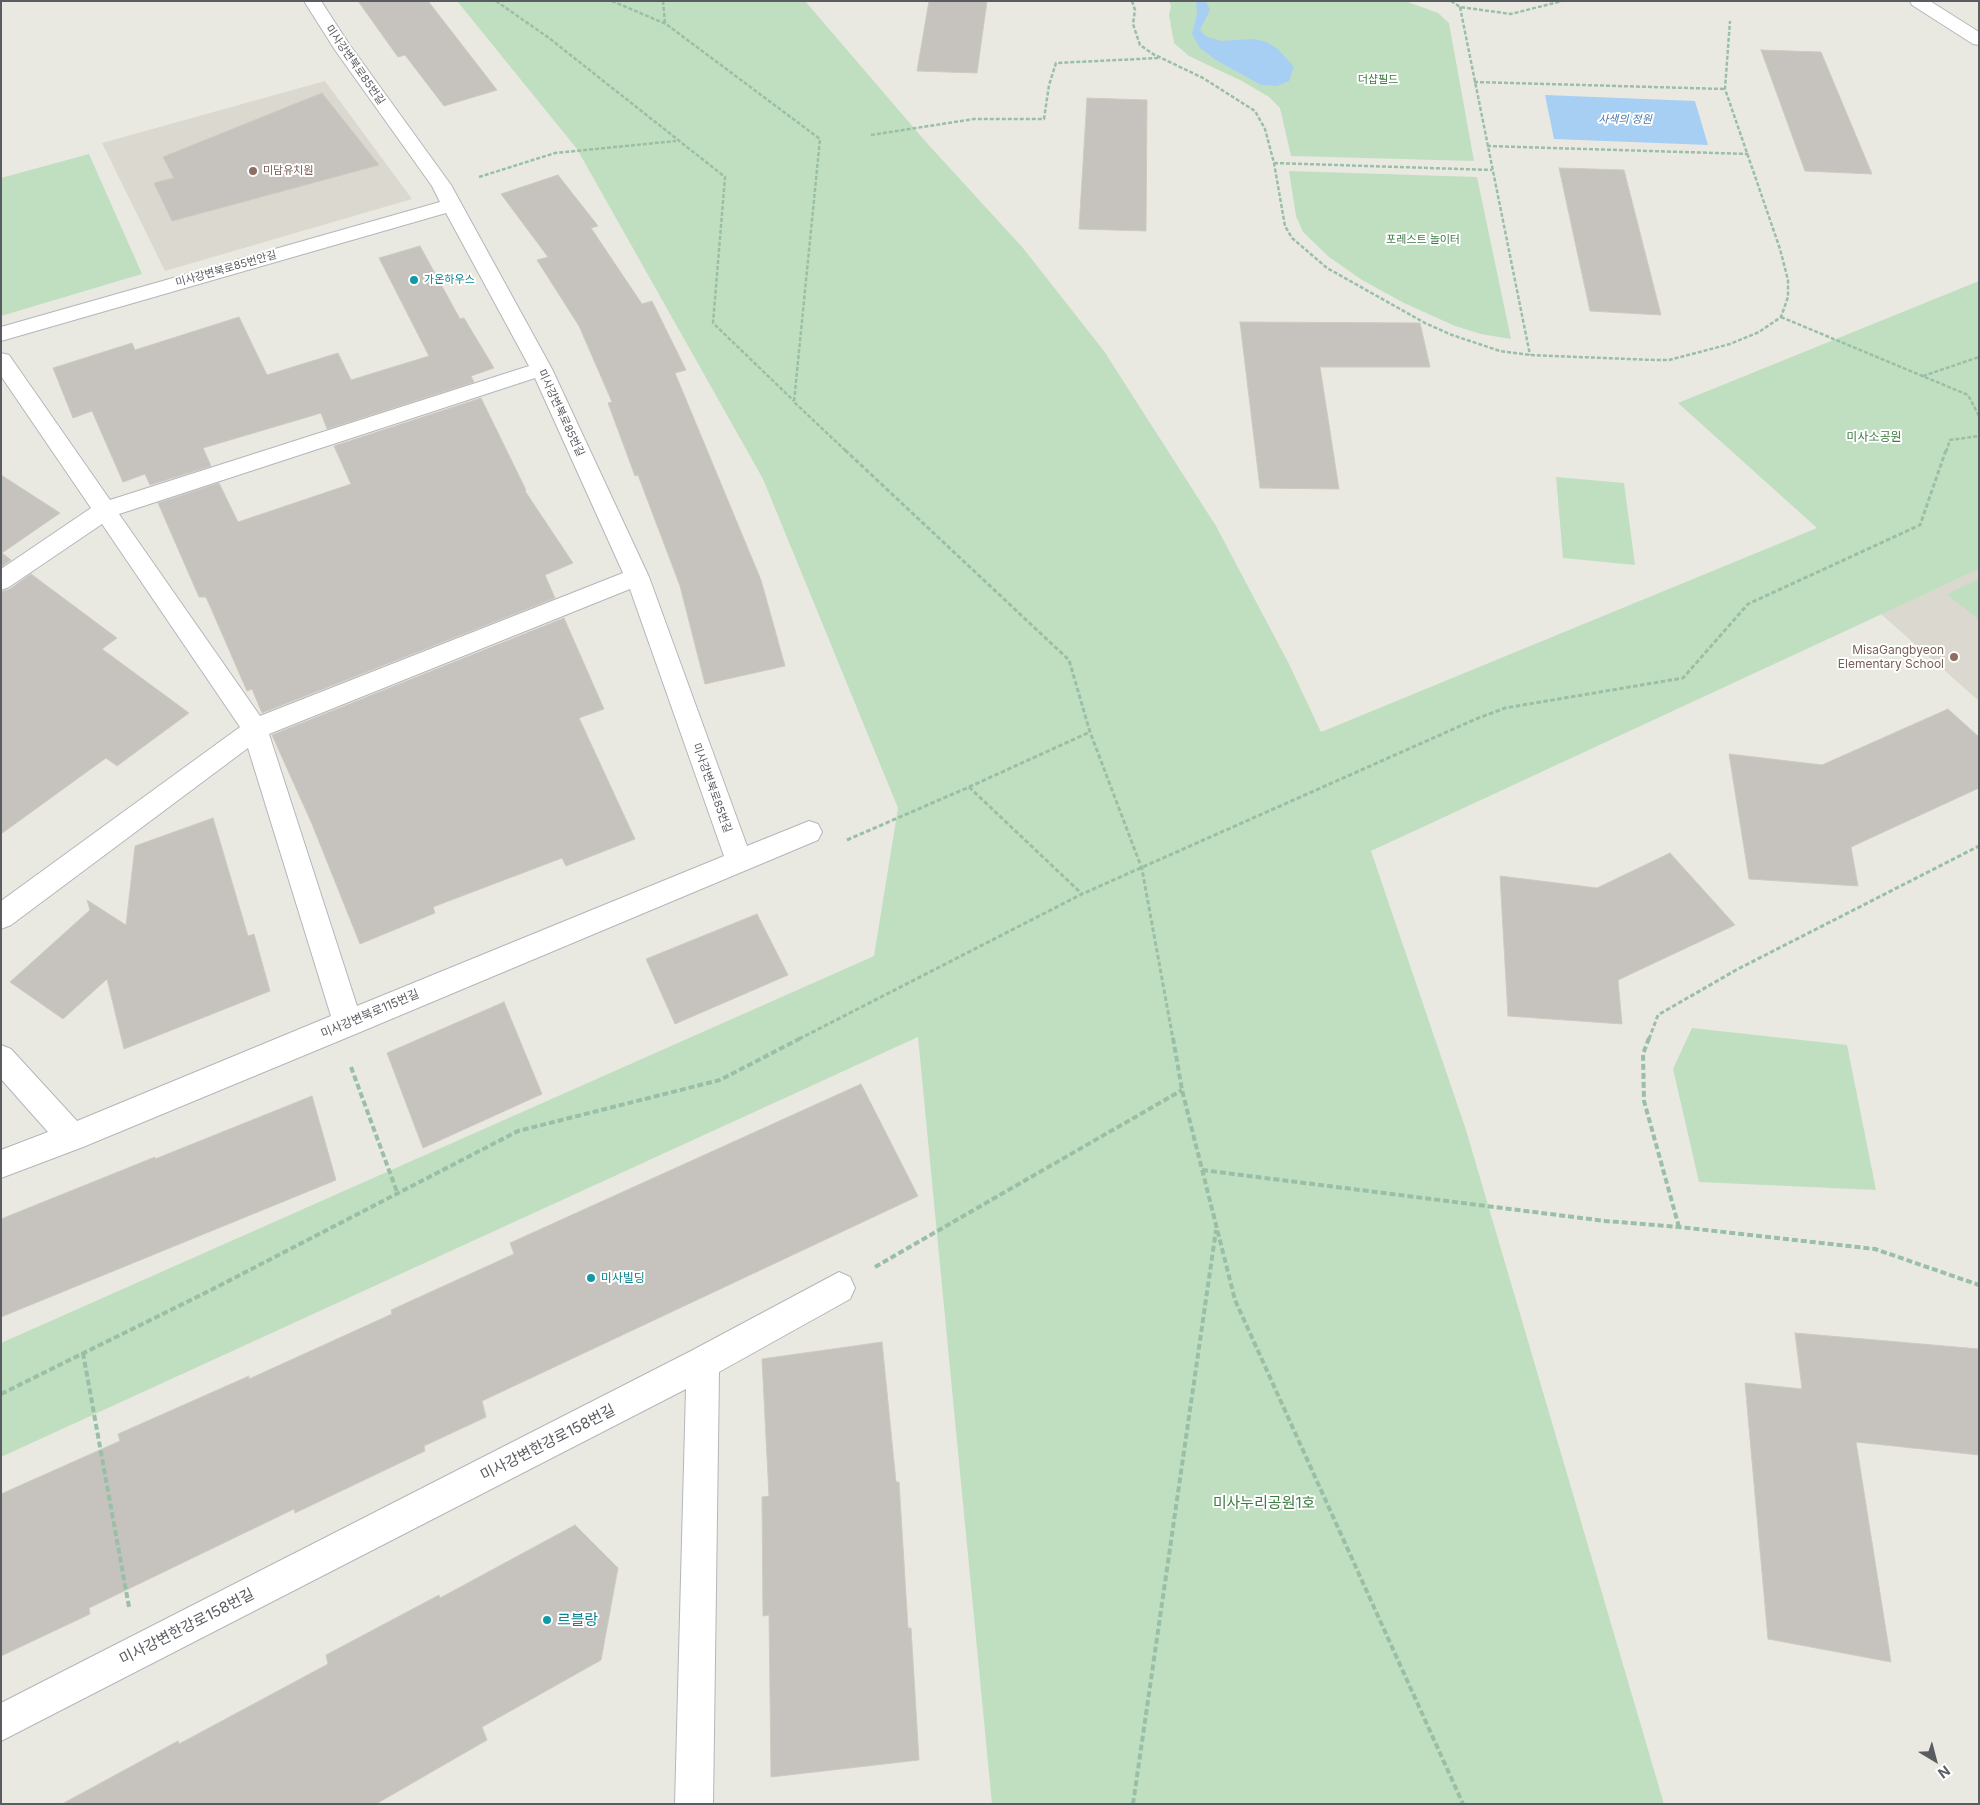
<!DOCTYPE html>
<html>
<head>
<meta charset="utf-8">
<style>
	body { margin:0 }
	#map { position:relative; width:1980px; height:1805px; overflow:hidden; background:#eae9e1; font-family:Inter,sans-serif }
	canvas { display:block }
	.frame { position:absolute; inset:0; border:2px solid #595c60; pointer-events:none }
	.north { position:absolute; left:1910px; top:1735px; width:50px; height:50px; -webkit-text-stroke:4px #fff; paint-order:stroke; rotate:143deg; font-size:14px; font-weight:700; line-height:20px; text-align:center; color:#595c60 }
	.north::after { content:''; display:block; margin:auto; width:18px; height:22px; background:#595c60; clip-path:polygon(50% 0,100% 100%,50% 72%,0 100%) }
</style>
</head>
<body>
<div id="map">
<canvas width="1980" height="1805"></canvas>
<div class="frame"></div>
<div class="north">N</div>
</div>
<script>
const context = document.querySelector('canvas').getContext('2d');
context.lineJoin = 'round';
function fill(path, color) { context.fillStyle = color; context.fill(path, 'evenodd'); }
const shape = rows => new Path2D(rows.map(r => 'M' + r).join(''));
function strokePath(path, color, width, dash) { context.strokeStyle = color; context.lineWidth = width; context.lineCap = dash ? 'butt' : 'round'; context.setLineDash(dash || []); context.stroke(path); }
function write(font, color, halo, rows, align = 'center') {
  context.font = font + ' Inter,"Noto Sans KR",sans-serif'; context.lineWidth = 4; context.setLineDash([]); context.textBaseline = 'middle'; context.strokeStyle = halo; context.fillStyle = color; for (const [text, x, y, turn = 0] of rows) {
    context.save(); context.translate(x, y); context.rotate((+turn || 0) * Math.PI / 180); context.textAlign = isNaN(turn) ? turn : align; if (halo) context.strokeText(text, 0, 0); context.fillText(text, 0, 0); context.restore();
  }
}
const education = shape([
	[325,81,412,199,165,271,102,143],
	[1979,569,1979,701,1881,614]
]);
const green = shape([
	[457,1,805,1,926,142,1023,248,1104,351,1216,526,1288,662,1321,732,1817,528,1678,403,1979,281,1979,569,1371,851,1466,1130,1664,1804,992,1804,918,1037,1,1457,1,1343,874,956,898,808,763,479,577,149],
	[1169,1,1405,1,1438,13,1449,23,1474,161,1291,156,1280,108,1269,97,1242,81,1189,56,1174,43,1169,15,1171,6],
	[89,154,142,274,1,316,1,178],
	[1289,171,1477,177,1511,339,1481,334,1455,326,1404,303,1362,280,1329,257,1303,232,1296,216],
	[1556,477,1624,483,1635,565,1563,558],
	[1979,579,1979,620,1947,594],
	[1692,1028,1847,1045,1876,1190,1699,1182,1673,1069]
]);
const water = shape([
	[1196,1,1206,1,1210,10,1200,30,1207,37,1221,41,1254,39,1266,42,1278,49,1294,67,1289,81,1277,86,1261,85,1216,60,1200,48,1192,34,1197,14],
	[1545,95,1695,101,1708,145,1554,139]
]);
const building = shape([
	[358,1,428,1,497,90,444,106,405,55,398,57,358,1],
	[929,1,987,1,977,73,917,71,929,1],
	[1761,50,1821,52,1872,174,1805,171,1761,50],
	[322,93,379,165,172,221,154,183,174,178,163,157,322,93],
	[1087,98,1147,100,1146,231,1079,229,1087,98],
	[1559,168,1624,170,1661,315,1590,311,1559,168],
	[558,175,598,226,591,228,642,304,652,301,686,370,675,373,761,580,785,666,705,684,680,586,638,475,635,476,608,403,612,402,579,326,537,260,548,257,501,194,558,175],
	[420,246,460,319,464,318,494,368,471,376,474,382,327,429,321,413,203,448,211,466,150,485,145,474,123,482,92,411,73,418,53,368,132,343,135,350,239,317,267,375,338,353,351,380,429,356,379,258,420,246],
	[1240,322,1420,323,1430,367,1320,367,1339,489,1260,488,1240,322],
	[481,398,526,490,525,491,573,563,545,575,555,598,262,713,252,689,247,691,206,597,199,597,158,503,219,483,238,522,351,484,334,446,481,398],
	[1,475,60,513,2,553,11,560,1,567,1,475],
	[31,574,117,638,102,649,189,713,117,766,106,758,1,834,1,592,10,589,31,574],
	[564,618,604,709,579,718,635,839,566,866,562,858,433,907,435,913,360,944,312,824,272,735,564,618],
	[1948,709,1979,737,1979,788,1851,847,1858,886,1749,879,1729,754,1822,765,1948,709],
	[213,818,248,936,254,934,270,991,124,1049,107,979,63,1019,10,982,90,910,87,900,126,925,135,846,213,818],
	[1670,853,1735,925,1618,980,1622,1024,1508,1016,1500,876,1597,888,1670,853],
	[757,914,788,975,675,1024,646,959,757,914],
	[504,1002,542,1094,423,1148,387,1053,504,1002],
	[861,1084,918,1196,482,1401,486,1417,424,1446,425,1451,295,1513,294,1509,89,1608,90,1614,1,1656,1,1494,120,1441,118,1434,249,1376,249,1379,392,1314,391,1310,514,1254,510,1243,861,1084],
	[312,1096,336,1180,1,1317,1,1219,155,1157,155,1159,312,1096],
	[1795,1333,1979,1349,1979,1455,1856,1442,1891,1662,1768,1639,1745,1383,1802,1389,1795,1333],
	[882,1342,896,1482,899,1482,908,1628,911,1628,919,1760,771,1777,769,1615,763,1616,762,1497,769,1496,762,1359,882,1342],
	[575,1525,618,1568,601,1660,482,1727,487,1740,376,1804,62,1804,178,1741,179,1744,328,1664,326,1655,439,1595,440,1598,575,1525]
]);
const pathFar2 = shape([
	[496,1,549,38,725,177,713,323,794,401],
	[612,1,666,24,820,139,794,402,847,452],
	[663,1,665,23],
	[1132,1,1135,10,1133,24,1140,45,1153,54,1203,78,1255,111,1265,129,1274,163,1285,226,1292,238,1327,268,1425,323,1452,335,1500,351,1530,355,1654,360,1669,360,1730,344,1759,332,1781,317,1788,297,1788,280,1780,249,1725,89,1730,21],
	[1451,1,1460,7,1511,14,1562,1],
	[1460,7,1530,355],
	[1474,82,1725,89],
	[871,135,974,119,1044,119,1049,85,1056,63,1159,58],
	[1487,146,1748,154],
	[1274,163,1492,170],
	[479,177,555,153,676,141],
	[1781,317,1968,395,1979,416],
	[1923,376,1979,357],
	[1946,452,1950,440,1979,436]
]);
const pathFar1 = shape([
	[845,450,1069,660,1090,732,1142,869,1173,1039],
	[969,787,1090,732],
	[847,840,969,787,1082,894],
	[799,1039,1082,894,1476,719,1505,708,1683,678,1748,604,1920,525,1946,450],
	[1649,1039,1658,1015,1736,970,1979,846]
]);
const path = shape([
	[1173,1038,1182,1090,1235,1300,1463,1804],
	[1649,1038,1643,1054,1644,1101,1679,1227],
	[351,1067,397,1192],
	[1202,1170,1605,1221,1679,1227,1875,1249,1979,1285],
	[875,1267,1182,1090],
	[83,1353,129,1607],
	[1,1394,211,1290,518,1131,720,1080,801,1038],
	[1133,1804,1216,1230]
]);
const minor = shape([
	[304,1,321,1,349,44,451,185,552,369,649,577,747,846,809,821,818,824,822,832,818,840,358,1033,83,1147,1,1178,1,1150,48,1132,1,1079,1,1045,11,1049,77,1121,331,1016,248,748,11,925,1,929,1,901,240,727,102,524,9,587,1,590,1,569,91,508,1,376,1,353,9,355,110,500,529,366,446,213,1,341,1,327,440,202,432,186,335,50,304,1],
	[535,378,623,573,260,716,119,514,535,378],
	[630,589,724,856,357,1006,269,734,630,589],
	[1910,1,1930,1,1979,32,1979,45,1973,44,1912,5,1910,1],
	[839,1272,850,1277,855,1288,850,1299,719,1372,713,1804,675,1804,686,1389,1,1741,1,1703,691,1351,839,1272]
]);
const markers = [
	[253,171,5,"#8d6e63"],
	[414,280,5,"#0f9aa8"],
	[1954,657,5,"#8d6e63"],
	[591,1278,5,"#0f9aa8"],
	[547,1620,5,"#0f9aa8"]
];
const farStreetnames = [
	["미사강변북로85번길",355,65,55],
	["미사강변북로85번안길",226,269,-16],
	["미사강변북로85번길",561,413,65],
	["미사강변북로85번길",712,788,70]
];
const farParknames = [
	["더샵필드",1378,80],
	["포레스트 놀이터",1423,240]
];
const farWaternames = [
	["사색의 정원",1625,120]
];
const farEducationnames = [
	["미담유치원",263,171]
];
const farCulturenames = [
	["가온하우스",424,280]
];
const parkNames = [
	["미사소공원",1874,437]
];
const educationNames = [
	["MisaGangbyeon",1944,650],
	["Elementary School",1944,664]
];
const streetNames = [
	["미사강변북로115번길",370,1014,-23]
];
const cultureNames = [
	["미사빌딩",601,1278]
];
const nearStreetnames = [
	["미사강변한강로158번길",548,1443,-27],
	["미사강변한강로158번길",187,1627,-27]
];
const nearParknames = [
	["미사누리공원1호",1264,1503]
];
const nearCulturenames = [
	["르블랑",557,1620]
];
fill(education, '#dad8cf');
fill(green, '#c0dfc1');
fill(water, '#a7cff4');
fill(building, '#c6c3be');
strokePath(building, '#cecac0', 1);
strokePath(minor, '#b3b6ba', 2);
strokePath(pathFar2, '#9abfa7', 2.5, [4, 2]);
strokePath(pathFar1, '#9abfa7', 3, [4.5, 2.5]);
strokePath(path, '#9abfa7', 4, [6, 3]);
fill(minor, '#fff');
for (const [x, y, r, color] of markers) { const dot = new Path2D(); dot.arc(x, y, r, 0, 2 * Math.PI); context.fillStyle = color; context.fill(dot); strokePath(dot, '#fff', 2); }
write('11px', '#595c60', '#fff', farStreetnames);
write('11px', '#3d7b43', '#fff', farParknames);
write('italic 11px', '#4b76ab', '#fff', farWaternames);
write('11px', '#785e54', '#fff', farEducationnames, 'left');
write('11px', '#0d838f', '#fff', farCulturenames, 'left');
write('12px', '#3d7b43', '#fff', parkNames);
write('12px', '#785e54', '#fff', educationNames, 'right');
write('12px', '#595c60', '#fff', streetNames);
write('12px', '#0d838f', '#fff', cultureNames, 'left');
write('15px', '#595c60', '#fff', nearStreetnames);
write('15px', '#3d7b43', '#fff', nearParknames);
write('15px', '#0d838f', '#fff', nearCulturenames, 'left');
</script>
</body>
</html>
